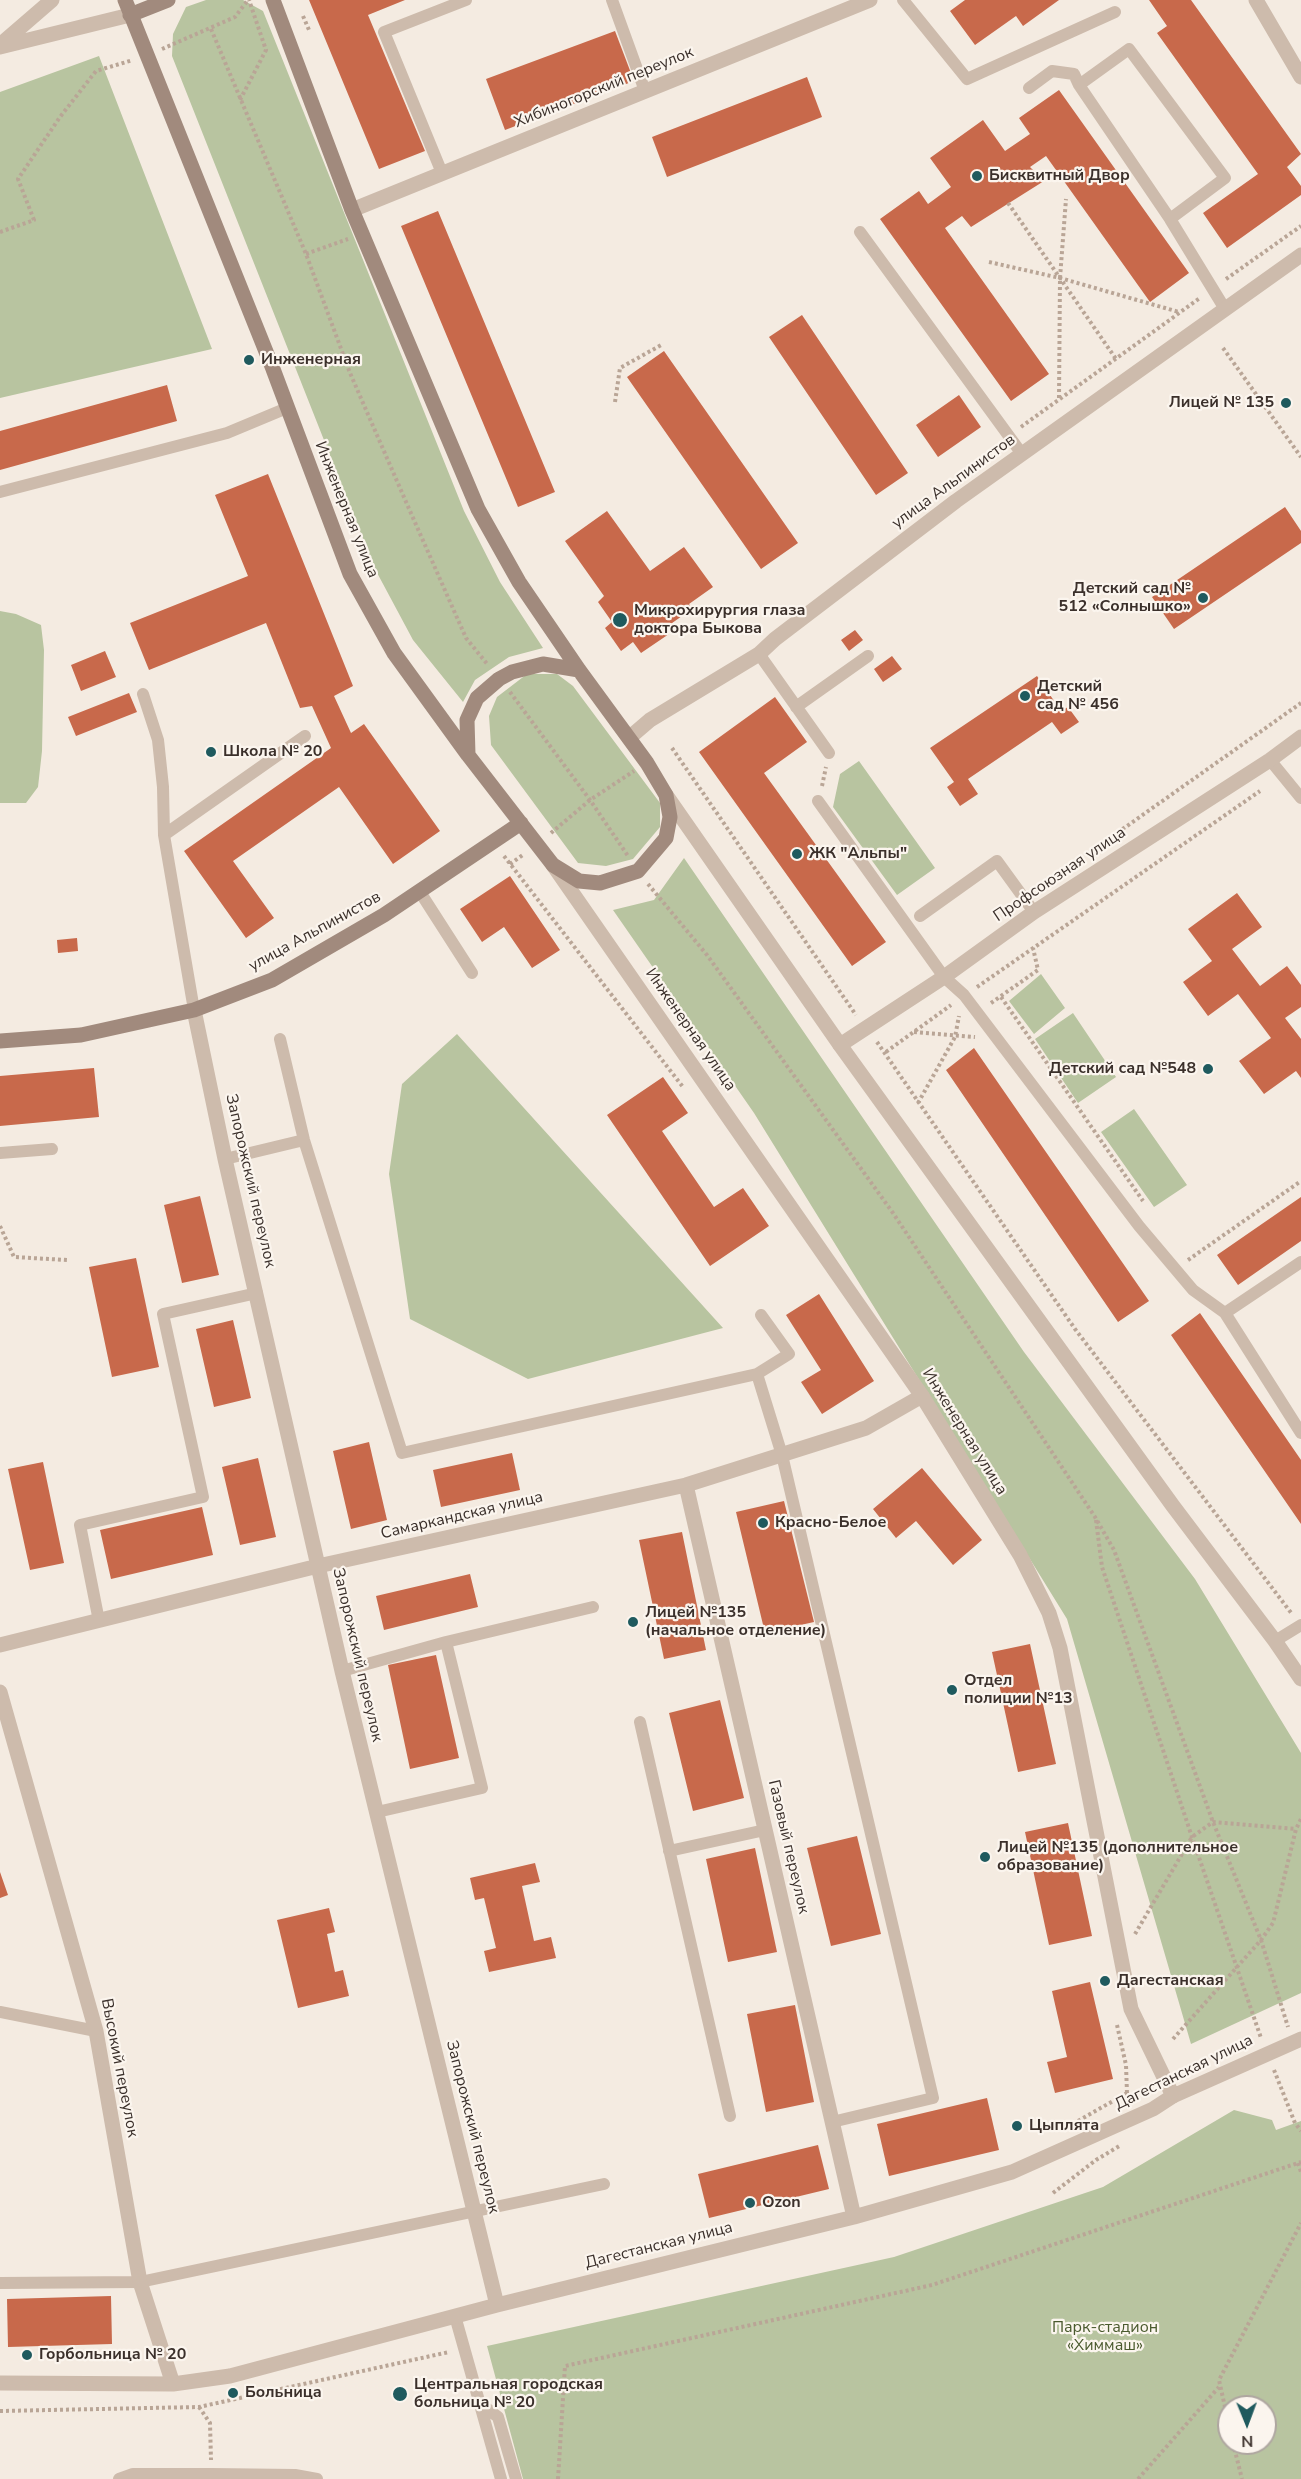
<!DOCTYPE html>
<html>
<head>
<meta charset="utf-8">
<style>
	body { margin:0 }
	#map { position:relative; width:1301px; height:2479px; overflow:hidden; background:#f4ebe1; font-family:"Nunito Sans",sans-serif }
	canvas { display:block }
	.north { position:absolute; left:1217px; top:2395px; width:60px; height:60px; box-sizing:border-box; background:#fbf5ee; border:2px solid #aea6a0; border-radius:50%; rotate:179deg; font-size:16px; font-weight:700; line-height:24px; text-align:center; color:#3b302b }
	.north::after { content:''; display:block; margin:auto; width:21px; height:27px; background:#1f5a5e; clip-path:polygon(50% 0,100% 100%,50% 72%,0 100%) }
</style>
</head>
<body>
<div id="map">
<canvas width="1301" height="2479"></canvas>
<div class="north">N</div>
</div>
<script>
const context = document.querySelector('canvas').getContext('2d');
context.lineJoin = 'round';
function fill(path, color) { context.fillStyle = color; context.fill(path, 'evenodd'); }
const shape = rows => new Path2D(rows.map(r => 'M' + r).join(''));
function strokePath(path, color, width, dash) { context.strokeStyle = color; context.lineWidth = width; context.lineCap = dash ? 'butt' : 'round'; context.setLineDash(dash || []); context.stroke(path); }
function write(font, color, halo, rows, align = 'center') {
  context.font = font + ' "Nunito Sans",sans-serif'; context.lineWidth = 4.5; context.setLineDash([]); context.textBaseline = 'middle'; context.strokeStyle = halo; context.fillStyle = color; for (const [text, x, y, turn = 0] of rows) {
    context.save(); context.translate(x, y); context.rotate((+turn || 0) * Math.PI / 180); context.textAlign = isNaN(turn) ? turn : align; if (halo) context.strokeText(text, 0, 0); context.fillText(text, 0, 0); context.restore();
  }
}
const green = shape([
	[206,0,243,0,263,11,464,511,500,582,543,648,509,657,475,680,463,702,413,640,375,569,172,56,173,34,186,7],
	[99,56,212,349,0,398,0,92],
	[0,611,16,614,41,625,44,650,42,751,38,787,26,803,0,803],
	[527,674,557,674,573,686,660,803,660,827,633,859,606,866,578,863,491,745,489,716,497,697],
	[859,761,935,868,897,895,833,807,840,774],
	[684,858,1024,1352,1195,1579,1301,1753,1301,1993,1191,2044,1067,1619,754,1113,613,910,654,900],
	[1041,974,1065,1008,1034,1034,1009,1001],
	[1073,1013,1116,1077,1078,1103,1035,1039],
	[457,1034,723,1328,528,1379,410,1319,389,1174,402,1084],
	[1134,1109,1187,1185,1154,1207,1101,1132],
	[1234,2110,1272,2120,1276,2130,1301,2121,1301,2479,523,2479,487,2346,894,2257,1103,2187],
	[1229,2407,1265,2407,1265,2443,1229,2443]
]);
const building = shape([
	[309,0,405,0,368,15,425,151,379,169],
	[965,0,1059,0,1023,26,1016,16,975,45,950,11],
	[1149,0,1191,0,1301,154,1287,167,1301,186,1301,195,1227,248,1203,213,1258,174,1157,33,1167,26],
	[615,31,634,81,505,130,486,79],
	[807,77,822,117,667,177,652,137],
	[1059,90,1189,273,1150,302,1046,156,1030,167,1044,181,971,227,962,216,945,228,1049,374,1011,401,880,219,919,191,928,204,951,187,930,158,983,120,1005,151,1030,134,1019,118],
	[438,211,555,492,518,507,401,226],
	[802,315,908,473,876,495,769,337],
	[664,351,798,543,761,569,627,377],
	[167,385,177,421,0,470,0,431],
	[959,395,981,427,938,457,916,425],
	[268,474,353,686,334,696,351,733,364,724,440,831,393,864,339,787,233,861,274,918,246,938,184,851,331,748,312,706,300,708,266,623,149,670,130,623,248,576,215,495],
	[1285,507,1301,531,1301,543,1174,629,1152,597],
	[607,511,650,571,684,547,713,587,689,604,692,609,665,628,669,634,641,653,633,642,621,651,605,628,612,622,598,602,604,596,565,541],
	[855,630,863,640,849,651,841,640],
	[105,651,116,677,81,691,71,665],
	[892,656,902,669,883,682,874,669],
	[1037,676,1061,711,1068,707,1079,722,1061,734,1052,722,968,779,978,794,960,806,947,787,954,782,930,748],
	[129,693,137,712,76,736,68,717],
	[775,697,807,742,764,773,886,942,852,966,699,752],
	[510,876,560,950,532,968,504,927,482,942,460,909],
	[1237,893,1262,927,1232,949,1260,986,1287,966,1301,985,1301,1007,1285,1018,1301,1039,1301,1078,1296,1071,1264,1094,1239,1061,1271,1038,1238,994,1208,1016,1183,982,1212,961,1188,929],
	[77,938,78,951,58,953,57,940],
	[974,1048,1149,1301,1118,1322,946,1070],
	[94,1068,99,1117,0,1126,0,1076],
	[663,1077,688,1113,662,1131,714,1207,743,1188,769,1226,710,1266,607,1115],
	[200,1196,219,1275,182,1283,164,1205],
	[1301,1197,1301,1241,1238,1285,1217,1255],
	[136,1258,159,1367,112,1377,89,1267],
	[819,1294,874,1381,822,1414,801,1382,821,1370,786,1315],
	[1200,1313,1301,1460,1301,1524,1171,1335],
	[233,1320,251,1398,214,1407,196,1329],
	[369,1442,387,1520,351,1529,333,1451],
	[512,1453,520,1490,441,1507,433,1470],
	[258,1458,276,1537,240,1545,222,1467],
	[43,1462,64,1563,30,1570,8,1469],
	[922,1468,982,1540,953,1565,916,1521,896,1538,873,1509],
	[784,1501,814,1622,765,1633,736,1512],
	[202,1507,213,1555,111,1579,100,1530],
	[682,1532,706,1650,664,1659,639,1540],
	[470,1574,478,1607,384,1630,376,1596],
	[1030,1644,1056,1764,1018,1772,992,1652],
	[436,1655,459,1758,410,1769,388,1665],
	[720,1700,744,1798,693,1811,669,1713],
	[1068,1823,1092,1936,1049,1945,1025,1832],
	[857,1836,881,1934,831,1946,807,1848],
	[755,1848,777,1952,728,1962,706,1859],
	[535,1863,540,1882,522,1886,534,1941,551,1937,556,1958,489,1972,484,1951,496,1948,484,1898,475,1900,470,1878],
	[0,1872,8,1895,0,1898],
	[329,1908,335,1932,327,1934,335,1972,343,1970,349,1996,298,2008,277,1920],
	[1090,1982,1113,2079,1055,2093,1047,2062,1067,2057,1052,1991],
	[795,2005,814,2102,766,2112,747,2014],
	[987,2098,999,2150,889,2176,877,2124],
	[818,2145,829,2189,709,2218,698,2174],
	[111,2296,112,2344,8,2347,7,2299]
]);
const path = shape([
	[303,16,309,30],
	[211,29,306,254,350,373,410,511,466,638,488,665],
	[162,49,235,17,248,0],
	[240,100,266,50,249,0],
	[1008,203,1116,359],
	[0,232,34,220,18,179,60,117,96,71,133,60],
	[306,254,348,239],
	[989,262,1060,278,1179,312],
	[1226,279,1301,226],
	[1223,348,1301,457],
	[1059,398,1060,278,1066,199],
	[615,402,620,368,663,344],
	[1021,427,1200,298],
	[510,692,590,800,628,856],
	[672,748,856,1015],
	[822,786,826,767],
	[551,833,590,800,634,771],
	[1093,850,1301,703],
	[504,856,683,1087],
	[510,864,524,854],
	[648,884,707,955,893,1213,1095,1517,1114,1550,1213,1822,1261,1940,1288,2027],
	[977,987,1260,791],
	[1001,997,1143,1201],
	[991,1003,1038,970,1033,948],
	[914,1032,975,1037],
	[877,1042,1075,1329,1292,1614],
	[886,1052,951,1005],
	[918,1103,955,1037,959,1016],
	[0,1226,14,1257,67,1260],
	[1188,1260,1301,1181],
	[1096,1520,1102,1567,1192,1837,1261,2038],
	[1135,1934,1192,1837,1213,1822,1296,1829],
	[1117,2025,1126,2065,1127,2093,1135,2098],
	[1173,2039,1261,1940,1273,1923,1296,1829,1301,1819],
	[1274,2070,1295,2123,1301,2131],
	[1078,2121,1127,2093],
	[1298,2163,1301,2172],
	[1053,2193,1096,2160,1121,2145],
	[199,2407,210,2423,211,2460],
	[0,2411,199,2407,449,2352],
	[1229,2425,1219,2380,1301,2223],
	[1233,2443,1242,2479],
	[558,2479,565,2366,932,2285,1301,2162],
	[1138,2479,1219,2387]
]);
const service = shape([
	[612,0,645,91],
	[903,0,967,79,1115,12],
	[1029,88,1052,71,1074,74,1079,85],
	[442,173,384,32,466,0],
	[1170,219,1225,178,1129,49,1079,85,1170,219,1225,309],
	[860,232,1022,454],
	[0,492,227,433,287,408],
	[759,654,829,753],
	[143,694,158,740,163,787,164,835],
	[796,707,868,656],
	[1270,760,1301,798],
	[818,801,944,977,964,995,1139,1226,1193,1290,1225,1313,1301,1433],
	[420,892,472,973],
	[920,916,997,861,1034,912],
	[194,1010,164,835,305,736],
	[280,1039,304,1140,402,1453,757,1374,782,1455,933,2098,832,2122],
	[0,1153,52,1149],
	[225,1159,304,1140],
	[1225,1313,1301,1262],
	[757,1374,789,1354,761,1315],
	[99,1621,80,1525,203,1497,163,1314,257,1293],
	[1275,1641,1301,1625],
	[342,1671,446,1642],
	[640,1722,730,2116],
	[377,1812,482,1788,446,1642,593,1607],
	[669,1851,765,1830],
	[0,2012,96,2031],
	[0,2283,140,2282,604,2184],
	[455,2316,501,2479],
	[481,2404,498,2417,516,2479],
	[119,2479,133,2474,211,2474,295,2475,317,2479]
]);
const minor = shape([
	[1256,0,1301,77],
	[0,45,52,0],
	[0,47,130,15],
	[352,210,870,0],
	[629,738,650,720,759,654,775,639,956,501,1301,255],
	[194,1010,225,1159,342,1671,497,2305],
	[840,1045,944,977,1034,912,1270,760,1301,737],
	[686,1485,854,2217],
	[0,1645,318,1566,686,1485,866,1428,922,1396],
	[0,1692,96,2031,140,2282,173,2384],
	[0,2383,173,2384,230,2376,497,2305,854,2217,1012,2172,1153,2109,1173,2096]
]);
const tertiary = shape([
	[666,795,840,1045,1173,1506,1275,1641,1301,1679],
	[553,865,922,1396,1020,1555,1049,1613,1060,1648,1131,2009,1173,2096,1301,2039]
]);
const secondary = shape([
	[125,0,273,369,350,574,394,653,468,755,553,865,579,881,600,883,638,871,666,838,670,817,666,795,647,763,579,670,519,582,478,509,352,210,273,0],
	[130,15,168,0],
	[468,755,467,720,477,698,499,679,512,672,543,664,579,670],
	[0,1041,81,1035,194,1010,272,980,384,915,521,823]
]);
const markers = [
	[977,176,6,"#1f5a5e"],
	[249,360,6,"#1f5a5e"],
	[1286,403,6,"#1f5a5e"],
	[1203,598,6,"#1f5a5e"],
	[620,620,8,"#1f5a5e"],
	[1025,696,6,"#1f5a5e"],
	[211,752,6,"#1f5a5e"],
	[797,854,6,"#1f5a5e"],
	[1208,1069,6,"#1f5a5e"],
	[763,1523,6,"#1f5a5e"],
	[633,1622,6,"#1f5a5e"],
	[952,1690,6,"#1f5a5e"],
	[985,1857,6,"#1f5a5e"],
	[1105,1981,6,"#1f5a5e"],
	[1017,2126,6,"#1f5a5e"],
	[750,2203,6,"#1f5a5e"],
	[27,2355,6,"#1f5a5e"],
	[233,2393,6,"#1f5a5e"],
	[400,2394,8,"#1f5a5e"]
];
const streetNames = [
	["Хибиногорский переулок",604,88,-22],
	["улица Альпинистов",954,482,-36],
	["Инженерная улица",346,510,68],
	["Профсоюзная улица",1060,875,-34],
	["улица Альпинистов",315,932,-29],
	["Инженерная улица",690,1030,55],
	["Запорожский переулок",250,1181,77],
	["Инженерная улица",964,1432,58],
	["Самаркандская улица",462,1516,-13],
	["Запорожский переулок",357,1655,77],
	["Газовый переулок",788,1847,77],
	["Высокий переулок",119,2068,79],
	["Дагестанская улица",1184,2073,-26],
	["Запорожский переулок",472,2127,76],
	["Дагестанская улица",659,2246,-14]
];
const poiNames = [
	["Бисквитный Двор",989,176],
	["Инженерная",261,360],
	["Лицей № 135",1274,403,"right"],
	["Детский сад №",1191,589,"right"],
	["512 «Солнышко»",1191,607,"right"],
	["Микрохирургия глаза",634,611],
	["доктора Быкова",634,629],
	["Детский",1037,687],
	["сад № 456",1037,705],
	["Школа № 20",223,752],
	["ЖК \"Альпы\"",809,854],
	["Детский сад №548",1196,1069,"right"],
	["Красно-Белое",775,1523],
	["Лицей №135",645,1613],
	["(начальное отделение)",645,1631],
	["Отдел",964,1681],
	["полиции №13",964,1699],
	["Лицей №135 (дополнительное",997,1848],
	["образование)",997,1866],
	["Дагестанская",1117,1981],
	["Цыплята",1029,2126],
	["Ozon",762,2203],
	["Горбольница № 20",39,2355],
	["Центральная городская",414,2385],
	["больница № 20",414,2403],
	["Больница",245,2393]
];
const parkNames = [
	["Парк-стадион",1105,2328],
	["«Химмаш»",1105,2346]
];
fill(green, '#b8c4a0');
fill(building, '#c8694b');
strokePath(path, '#b9a596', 4, [3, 3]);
strokePath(service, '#cdbbac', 12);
strokePath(minor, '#cdbbac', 15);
strokePath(tertiary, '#cdbbac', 15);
strokePath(secondary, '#a18a7d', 15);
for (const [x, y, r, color] of markers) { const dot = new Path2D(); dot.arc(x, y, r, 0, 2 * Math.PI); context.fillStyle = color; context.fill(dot); strokePath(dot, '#fbf5ee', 2); }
write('16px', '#3b302b', '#fbf5ee', streetNames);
write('bold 16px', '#3b302b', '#fbf5ee', poiNames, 'left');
write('16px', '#4a5a2e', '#fbf5ee', parkNames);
</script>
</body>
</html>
